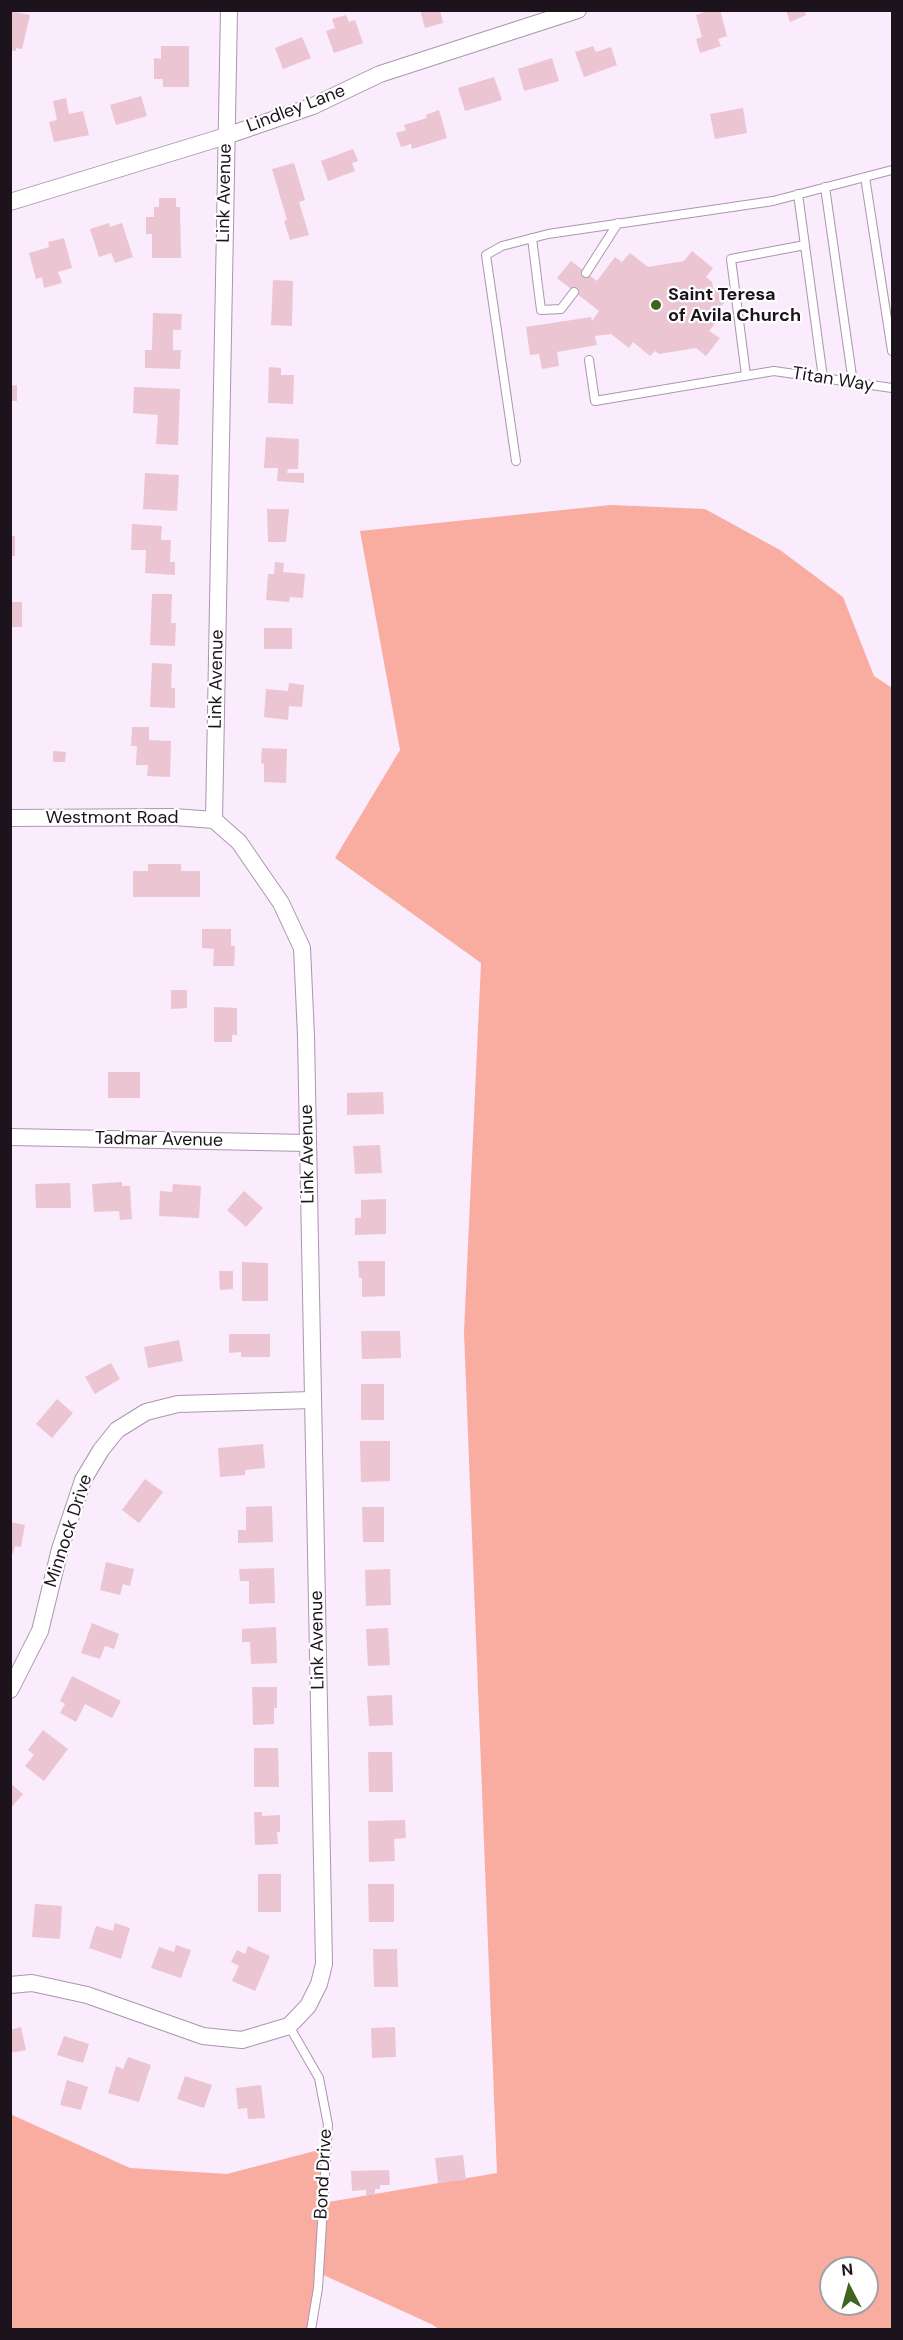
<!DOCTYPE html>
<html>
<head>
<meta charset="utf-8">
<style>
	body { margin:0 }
	#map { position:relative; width:903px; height:2340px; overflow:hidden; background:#faebfd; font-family:"DM Sans",sans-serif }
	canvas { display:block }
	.frame { position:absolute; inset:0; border:12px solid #1c131d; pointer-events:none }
	.north { position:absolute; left:819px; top:2256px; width:60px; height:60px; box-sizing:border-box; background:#fefefe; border:2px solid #a4a0a4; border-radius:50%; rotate:354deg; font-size:16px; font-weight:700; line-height:24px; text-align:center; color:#1c131d }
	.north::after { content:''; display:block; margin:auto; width:21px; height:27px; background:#40651e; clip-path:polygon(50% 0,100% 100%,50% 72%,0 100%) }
</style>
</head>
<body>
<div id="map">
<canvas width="903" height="2340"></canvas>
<div class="frame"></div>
<div class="north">N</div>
</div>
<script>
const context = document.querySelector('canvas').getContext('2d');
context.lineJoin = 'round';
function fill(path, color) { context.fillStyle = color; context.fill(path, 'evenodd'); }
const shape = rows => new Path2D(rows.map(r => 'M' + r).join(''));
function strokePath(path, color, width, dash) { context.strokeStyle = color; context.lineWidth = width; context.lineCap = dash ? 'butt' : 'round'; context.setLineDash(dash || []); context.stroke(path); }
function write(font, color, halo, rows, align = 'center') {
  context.font = font + ' "DM Sans",sans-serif'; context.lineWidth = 4.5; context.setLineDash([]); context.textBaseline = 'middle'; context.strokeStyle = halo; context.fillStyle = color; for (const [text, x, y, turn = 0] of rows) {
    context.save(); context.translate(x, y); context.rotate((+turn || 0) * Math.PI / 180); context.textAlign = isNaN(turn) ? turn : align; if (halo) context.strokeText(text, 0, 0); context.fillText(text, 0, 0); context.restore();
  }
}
const forest = shape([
	[611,505,705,509,780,550,843,597,874,676,892,688,892,2329,439,2329,431,2324,319,2273,311,2329,11,2329,10,2114,130,2168,227,2174,326,2148,323,2203,497,2173,464,1332,481,963,335,858,400,750,360,531],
	[831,2268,867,2268,867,2304,831,2304]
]);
const building = shape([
	[420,10,440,10,443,23,425,28],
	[711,10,720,10,727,36,718,39,721,46,700,53,696,39,702,37,696,15],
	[786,10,804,10,806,15,790,22],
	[10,11,30,15,22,49,16,48,16,51,10,50],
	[346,15,349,22,355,20,363,43,334,53,326,31,335,28,332,19],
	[302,37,311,58,283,69,275,48],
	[161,46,189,46,189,87,163,87,163,79,154,79,154,58,161,59],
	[593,46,596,52,611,47,617,65,584,77,575,52],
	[552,58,559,81,524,91,518,69],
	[494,77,502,100,465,111,458,88],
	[141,96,147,116,116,125,110,105],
	[66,98,69,114,83,111,89,135,54,142,49,122,57,120,53,101],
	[743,108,747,133,715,139,710,114],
	[439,110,447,138,412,149,411,144,401,147,396,133,406,130,404,125,427,118,426,115],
	[353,149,358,161,352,163,355,171,328,181,321,161],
	[294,163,305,200,299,202,309,235,290,240,284,221,287,220,272,169],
	[159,198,176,198,176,207,180,207,181,258,152,258,152,234,146,234,146,217,154,217,154,207,159,207],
	[109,223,110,227,122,223,133,257,115,263,111,253,99,257,90,229],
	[64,238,72,268,58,272,62,283,44,288,42,277,36,279,29,253,49,247,48,242],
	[692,251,713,268,706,277,712,282,713,288,727,299,717,312,718,320,709,331,720,338,706,356,696,348,659,354,655,351,650,356,633,342,629,348,611,334,595,336,597,345,557,352,559,366,542,369,539,354,530,355,526,327,591,317,592,321,599,311,557,278,571,261,597,281,615,257,622,262,630,253,648,267,684,261],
	[273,280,293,281,292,326,271,325],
	[153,313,182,314,181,330,173,330,173,350,181,350,180,369,145,368,145,350,152,350],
	[269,367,281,368,281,375,294,375,293,404,268,403],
	[17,385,17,401,10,401,10,386],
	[134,387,180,389,178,445,156,444,158,415,133,413],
	[266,437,299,439,298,469,288,469,287,473,304,473,304,483,277,481,278,468,264,468],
	[145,473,179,475,177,511,143,509],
	[267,509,289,509,286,542,268,542],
	[132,524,162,526,161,540,171,540,170,562,175,562,175,575,145,573,146,550,131,550],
	[10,536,15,536,15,556,10,556],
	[275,562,284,563,283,572,305,574,303,598,290,597,289,602,266,600,268,574,274,574],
	[152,594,172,594,171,623,176,623,175,646,150,645],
	[10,602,22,602,22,627,10,627],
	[264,628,292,628,292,649,264,649],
	[152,663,172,664,171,688,175,688,175,708,150,707],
	[289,683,304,685,302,707,289,706,288,720,264,717,266,689,288,691],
	[132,727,149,727,149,740,171,741,170,777,147,776,148,765,136,765,137,746,131,746],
	[262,748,287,749,286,783,264,782,264,764,261,763],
	[53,751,66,752,65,762,53,762],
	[148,864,181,864,181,871,200,871,200,897,133,897,133,871,148,871],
	[202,929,231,929,231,946,235,946,234,966,213,966,214,949,202,948],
	[171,990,187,990,187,1008,171,1009],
	[214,1007,237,1008,237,1035,232,1035,232,1042,214,1042],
	[108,1072,140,1072,140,1098,108,1098],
	[383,1092,384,1114,347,1115,347,1093],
	[380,1145,382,1173,355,1174,353,1146],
	[122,1182,122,1186,130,1186,132,1219,120,1220,119,1211,94,1212,92,1184],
	[70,1183,71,1208,36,1208,35,1184],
	[173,1184,201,1186,199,1218,159,1216,160,1191,172,1192],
	[244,1191,263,1208,246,1227,227,1210],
	[386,1199,386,1234,355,1235,355,1218,361,1218,361,1200],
	[358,1261,385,1261,385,1296,362,1297,362,1278,359,1278],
	[242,1262,268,1263,268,1301,242,1301],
	[219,1271,233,1271,233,1289,220,1290],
	[361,1331,400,1331,401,1358,362,1359],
	[229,1334,270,1334,270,1357,241,1357,241,1352,229,1353],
	[179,1340,183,1361,148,1368,144,1347],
	[111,1363,120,1379,95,1394,85,1377],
	[361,1384,384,1384,384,1420,361,1420],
	[57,1399,73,1413,52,1438,36,1424],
	[360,1441,390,1441,390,1481,361,1482],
	[263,1444,265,1468,245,1470,245,1475,220,1477,218,1448],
	[145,1479,163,1492,139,1523,122,1510],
	[272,1506,273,1542,238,1543,238,1530,246,1530,246,1507],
	[362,1507,384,1507,384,1542,363,1542],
	[10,1522,25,1525,21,1547,15,1546,13,1554,10,1554],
	[106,1562,134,1569,130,1586,123,1584,120,1595,100,1590],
	[274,1568,275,1603,249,1604,249,1581,240,1581,239,1569],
	[390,1569,391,1605,366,1606,365,1570],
	[92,1623,119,1634,114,1649,105,1646,100,1659,81,1653],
	[276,1627,277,1663,251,1664,250,1642,242,1642,242,1629],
	[388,1628,390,1665,368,1666,366,1629],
	[72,1676,121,1701,112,1718,85,1704,76,1722,60,1713,65,1704,60,1701],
	[252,1687,277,1687,277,1708,274,1708,274,1724,253,1725],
	[392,1695,393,1725,369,1726,367,1696],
	[43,1730,68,1749,44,1781,25,1766,34,1755,28,1750],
	[254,1748,278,1748,279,1787,254,1787],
	[368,1752,392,1752,393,1792,369,1792],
	[10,1783,23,1794,10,1809],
	[254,1812,262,1812,262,1816,280,1815,280,1832,277,1832,278,1844,255,1845],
	[405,1820,406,1838,394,1839,395,1861,369,1862,368,1821],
	[258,1874,281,1874,281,1912,258,1912],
	[368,1884,394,1884,394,1922,369,1922],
	[35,1904,62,1906,60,1939,32,1937],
	[115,1923,130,1928,121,1959,89,1948,96,1926,113,1931],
	[176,1945,191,1950,181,1978,151,1968,159,1947,174,1952],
	[248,1946,270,1956,255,1991,232,1981,239,1966,231,1962,237,1950,245,1954],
	[373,1949,397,1949,398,1987,374,1987],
	[21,2027,26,2050,10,2053,10,2030],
	[395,2027,396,2057,372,2058,371,2028],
	[64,2036,89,2044,83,2063,57,2055],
	[128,2057,151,2065,139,2102,108,2093,116,2066,123,2069],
	[185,2076,212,2085,204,2108,177,2099],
	[67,2080,88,2087,81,2110,60,2105],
	[261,2085,265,2118,248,2119,247,2108,238,2109,236,2088],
	[463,2155,466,2180,438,2183,435,2158],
	[389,2170,390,2185,380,2185,380,2189,375,2189,375,2195,366,2195,366,2190,352,2191,351,2171]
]);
const service = shape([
	[865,177,892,351],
	[825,187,853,383],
	[798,194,823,378],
	[532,238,541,310,561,309,574,292],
	[586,273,618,223],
	[589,360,595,401,774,371,892,388],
	[746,375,731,259,805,245],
	[516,461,486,255,502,246,548,234,773,201,892,170],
	[289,2026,319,2078,328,2125,318,2288,311,2330]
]);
const minor = shape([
	[10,202,226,136,313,106,380,74,578,10],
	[10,818,174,817,214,820],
	[10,1137,307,1143],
	[10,1690,40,1631,60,1549,83,1480,101,1450,117,1430,146,1412,178,1404,312,1400],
	[10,1985,32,1983,87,1995,203,2036,242,2040,289,2026,308,2006,319,1984,324,1964,306,1036,302,948,281,903,239,842,214,820,229,10]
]);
const markers = [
	[656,305,6,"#40651e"]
];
const streetNames = [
	["Lindley Lane",296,109,-21],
	["Link Avenue",225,193,-89],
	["Titan Way",833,380,9],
	["Link Avenue",217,679,-89],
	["Westmont Road",112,818],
	["Tadmar Avenue",159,1140,1],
	["Link Avenue",308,1154,-91],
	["Minnock Drive",69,1531,-72],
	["Link Avenue",318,1640,-91],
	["Bond Drive",324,2174,-87]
];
const poiNames = [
	["Saint Teresa",668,295],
	["of Avila Church",668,316]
];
fill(forest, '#f9aca0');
fill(building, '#ecc5d3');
strokePath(service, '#ac95b0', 10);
strokePath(minor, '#ac95b0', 18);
strokePath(service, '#fff', 8);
strokePath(minor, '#fff', 16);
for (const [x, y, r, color] of markers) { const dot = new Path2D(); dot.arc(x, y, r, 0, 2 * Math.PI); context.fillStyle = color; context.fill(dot); strokePath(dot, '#fefefe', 2); }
write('18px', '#1c131d', '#fefefe', streetNames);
write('bold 18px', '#1c131d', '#fefefe', poiNames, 'left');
</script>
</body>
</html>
